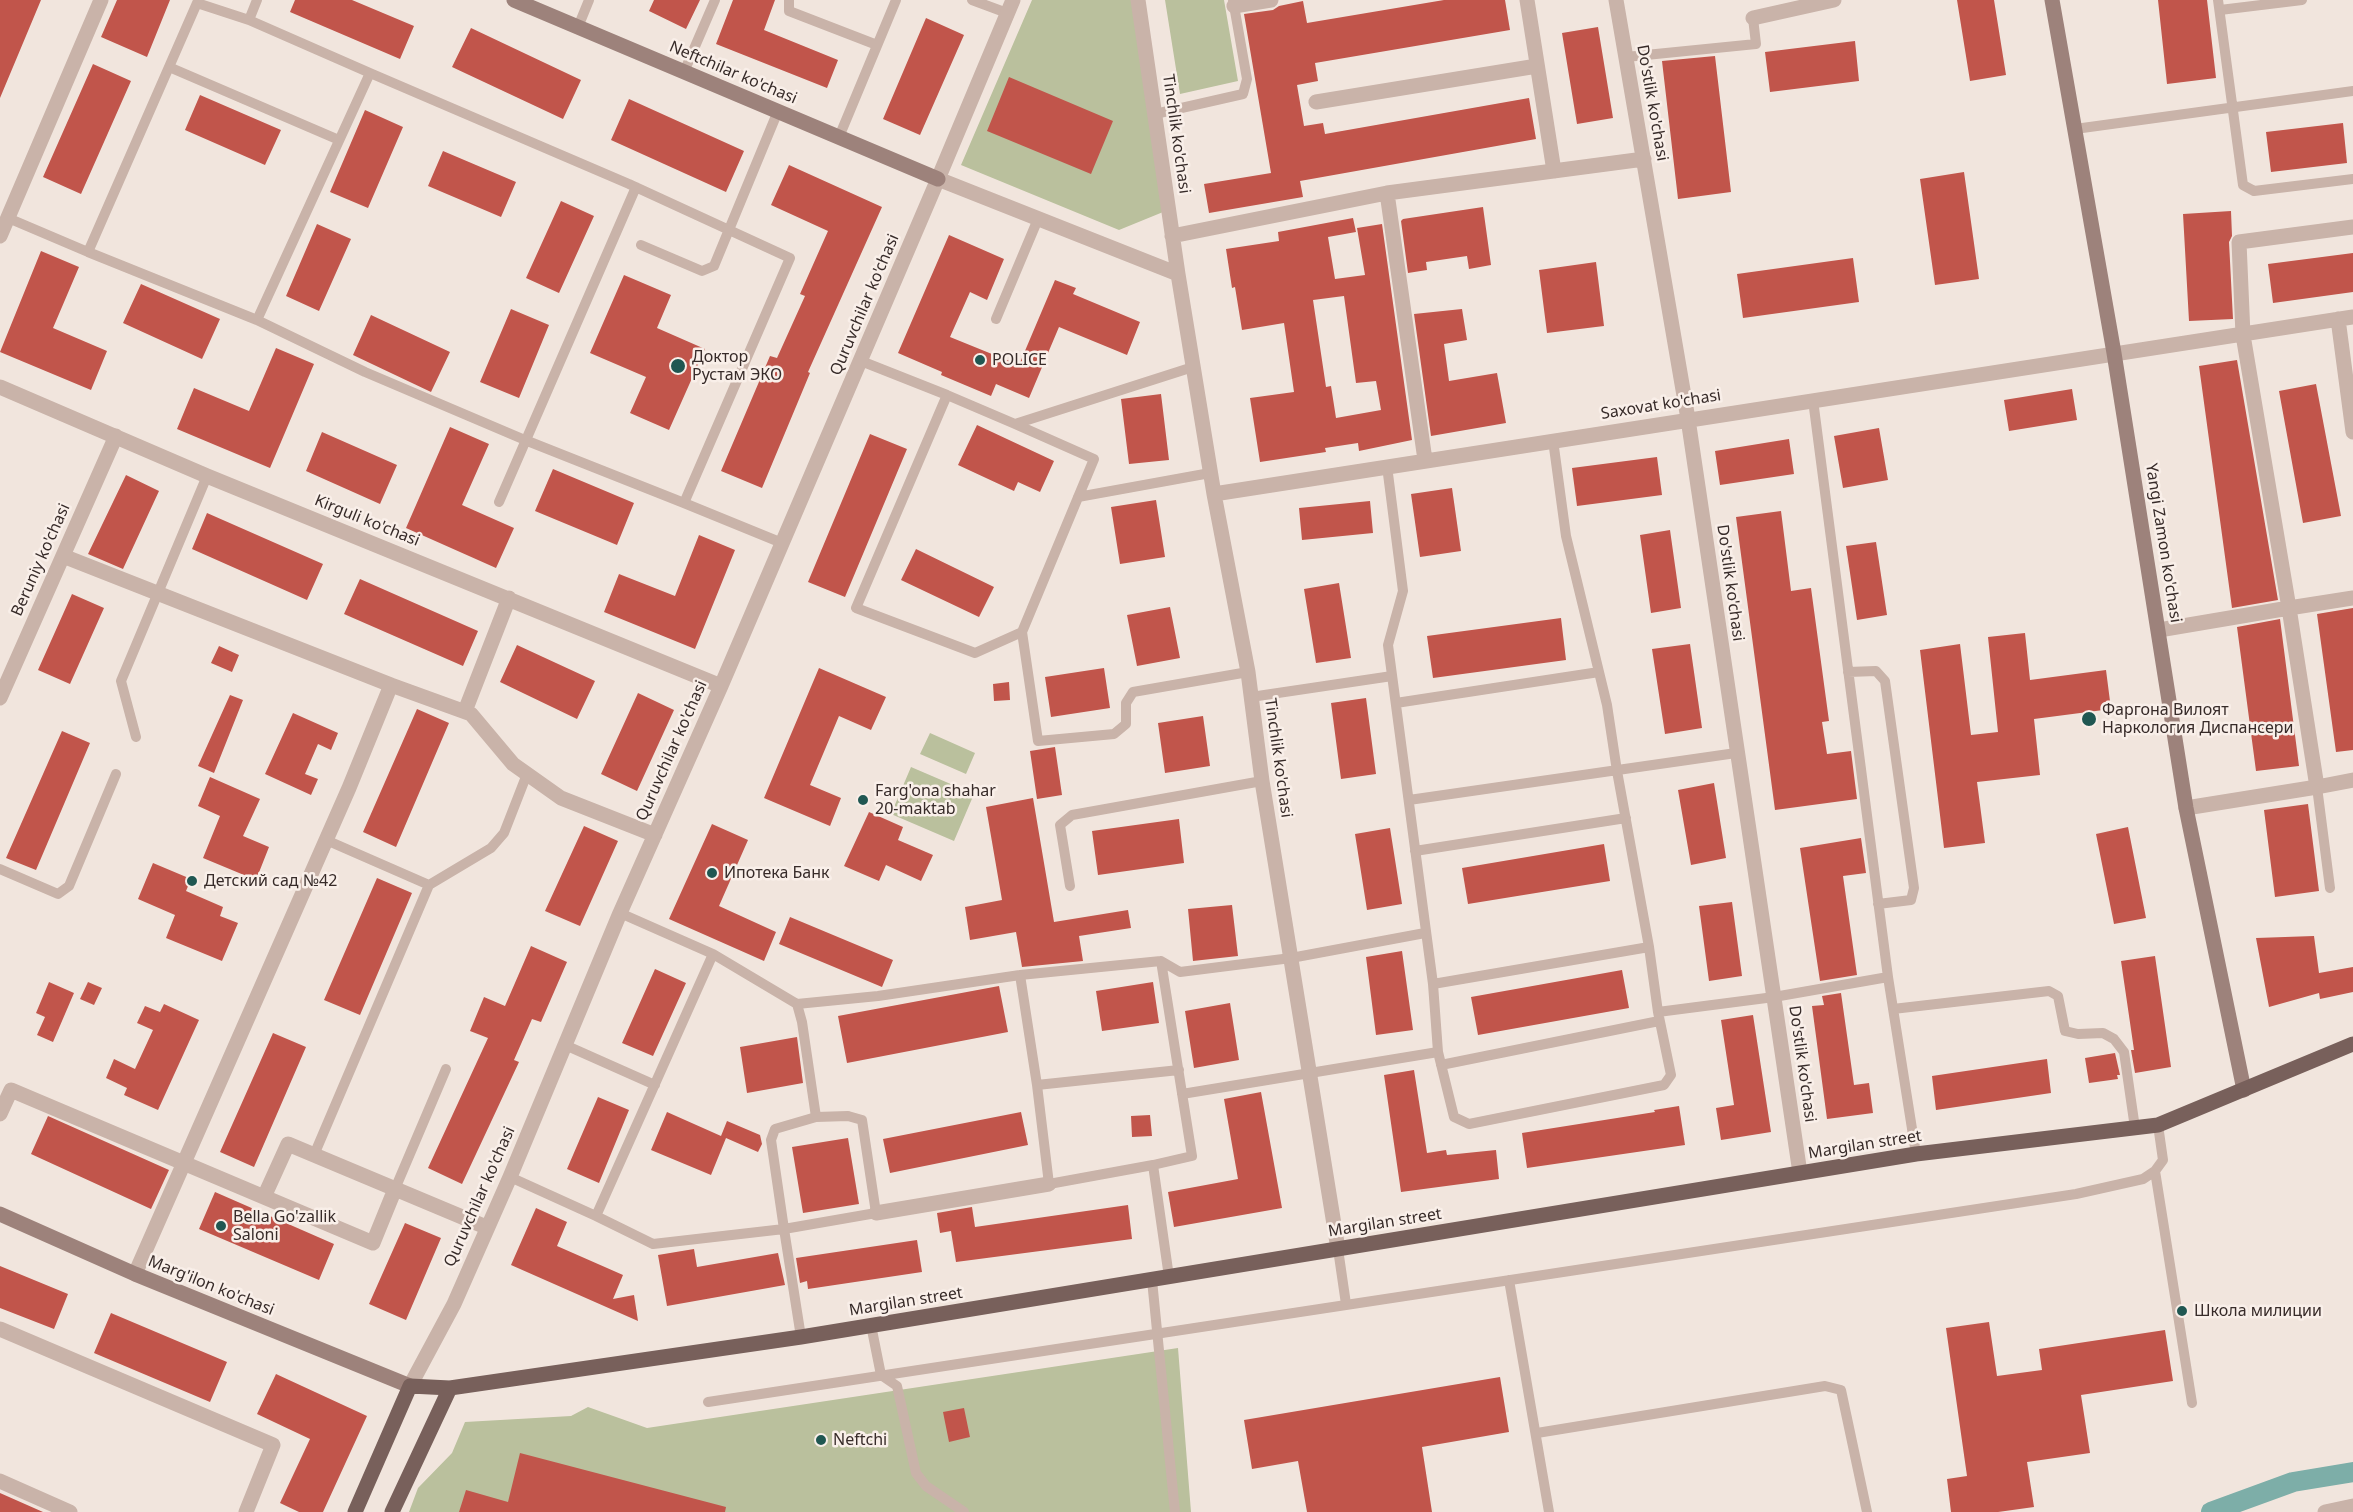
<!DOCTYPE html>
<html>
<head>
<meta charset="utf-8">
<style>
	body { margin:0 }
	canvas { display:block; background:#f1e5dd }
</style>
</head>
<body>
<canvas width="2353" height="1512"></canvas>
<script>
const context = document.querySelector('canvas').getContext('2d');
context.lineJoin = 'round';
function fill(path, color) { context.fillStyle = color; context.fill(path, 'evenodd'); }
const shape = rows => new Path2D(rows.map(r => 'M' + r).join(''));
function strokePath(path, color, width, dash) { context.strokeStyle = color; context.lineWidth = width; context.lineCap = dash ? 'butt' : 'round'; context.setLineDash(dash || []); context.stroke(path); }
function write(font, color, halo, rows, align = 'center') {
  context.font = font + ' "Noto Sans",sans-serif'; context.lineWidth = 5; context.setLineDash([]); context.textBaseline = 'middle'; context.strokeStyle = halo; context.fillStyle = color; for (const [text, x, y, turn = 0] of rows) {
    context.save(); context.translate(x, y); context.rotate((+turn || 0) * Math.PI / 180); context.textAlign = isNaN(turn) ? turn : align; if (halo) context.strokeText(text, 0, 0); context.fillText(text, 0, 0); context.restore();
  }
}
const green = shape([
	[1032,0,1137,0,1168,210,1119,230,961,165],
	[1165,0,1224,0,1238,81,1180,94],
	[930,733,975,753,966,774,920,754],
	[911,767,974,794,954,841,891,814],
	[1178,1348,1191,1512,409,1512,418,1488,452,1453,465,1422,571,1416,588,1407,647,1428]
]);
const canal = shape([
	[2211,1512,2293,1482,2353,1472]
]);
const building = shape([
	[0,0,41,0,0,98],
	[117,0,170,0,147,57,101,37],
	[295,0,352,0,414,26,400,59,290,12],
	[654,0,700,0,686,29,649,11],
	[733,0,775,0,764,30,838,60,827,88,716,44],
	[1444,0,1505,0,1510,30,1315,63,1318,81,1297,85,1304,126,1323,123,1325,134,1529,98,1536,139,1300,181,1303,197,1209,213,1204,184,1271,173,1244,14,1273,10,1279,6,1303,1,1307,23],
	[1957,0,1994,0,2006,75,1970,81],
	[2158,0,2207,0,2216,78,2167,84],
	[926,18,964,35,920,135,883,119],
	[1598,27,1613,118,1577,124,1562,33],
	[471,28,581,80,563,119,452,67],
	[1855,41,1859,81,1770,92,1765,52],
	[1715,56,1731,192,1678,199,1662,61],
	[93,64,131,81,81,194,43,177],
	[1009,77,1113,121,1091,174,987,131],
	[200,95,281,130,265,165,185,130],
	[629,99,744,151,726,192,611,140],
	[365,110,403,127,368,208,330,192],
	[2343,123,2347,163,2271,172,2266,132],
	[443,151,516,182,501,217,428,186],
	[789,165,882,207,808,372,810,373,762,488,721,471,770,356,777,358,805,296,800,294,828,231,771,205],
	[1964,172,1979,279,1935,285,1920,179],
	[561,201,594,216,559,293,526,278],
	[1483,207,1491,265,1469,269,1467,256,1426,262,1427,270,1408,273,1401,221,1403,219],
	[2231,211,2232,236,2229,242,2233,319,2189,321,2183,214],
	[1353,218,1356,232,1328,237,1335,279,1365,275,1357,228,1382,224,1412,440,1359,451,1358,443,1325,448,1326,452,1260,462,1250,398,1294,392,1284,323,1242,330,1235,287,1232,288,1226,249,1279,241,1278,232],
	[1344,296,1356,383,1376,381,1381,410,1336,418,1331,386,1326,387,1313,300],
	[317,224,351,239,319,311,286,296],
	[949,235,1004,259,987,300,970,292,950,337,1019,365,1055,280,1076,288,1073,294,1140,322,1127,355,1059,327,1029,398,996,384,991,396,941,375,942,372,898,353],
	[41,251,79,267,53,328,107,351,91,390,0,352],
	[2353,253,2353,292,2273,303,2268,264],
	[1853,258,1859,302,1743,318,1737,274],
	[1596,262,1604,326,1547,333,1539,270],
	[624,275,671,295,657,328,705,349,669,430,630,413,646,377,590,353],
	[141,284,220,319,202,359,123,323],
	[511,309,549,325,519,398,480,382],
	[1462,309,1467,340,1444,344,1449,381,1497,373,1506,423,1431,436,1414,314],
	[371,315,450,352,431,392,353,355],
	[276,348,314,364,270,468,177,429,194,388,249,411],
	[2237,360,2278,600,2232,608,2199,366],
	[2316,384,2341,516,2303,523,2279,391],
	[2072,389,2077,420,2009,431,2004,400],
	[1161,394,1169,460,1129,464,1121,399],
	[977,425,1054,461,1040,492,1018,482,1014,491,958,465],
	[450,427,489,444,462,505,514,528,496,568,406,528],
	[1879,428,1888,480,1843,488,1834,436],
	[322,432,397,465,380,504,306,471],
	[870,434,907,449,845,597,808,582],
	[1789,439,1794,474,1720,485,1715,451],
	[1657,457,1662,495,1577,506,1572,468],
	[553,469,634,503,617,545,535,511],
	[126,475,159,491,123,569,88,554],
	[1452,488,1461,551,1420,557,1411,494],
	[1156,500,1165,557,1120,564,1111,507],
	[1370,501,1373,533,1302,540,1299,508],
	[1781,511,1791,591,1811,588,1829,721,1822,722,1827,754,1851,751,1857,799,1775,810,1736,517],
	[207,513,323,564,307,600,192,549],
	[1670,530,1681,608,1651,613,1640,535],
	[699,535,735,550,695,649,604,612,619,574,675,596],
	[1876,542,1887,615,1857,620,1846,546],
	[916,549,994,587,979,617,901,580],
	[360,579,478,631,463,666,344,614],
	[1339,583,1351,658,1316,663,1304,589],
	[72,594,104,608,70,684,38,670],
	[1170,607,1180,658,1137,666,1127,615],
	[2353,608,2353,750,2336,752,2317,614],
	[1561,618,1566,660,1433,678,1427,636],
	[2280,619,2299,766,2256,771,2237,627],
	[2025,633,2030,680,2106,670,2111,709,2034,719,2040,775,1977,782,1985,843,1944,848,1920,650,1960,644,1971,735,1998,732,1988,637],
	[1690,644,1702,728,1665,734,1652,649],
	[517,645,595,681,577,719,500,682],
	[219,646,239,655,232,672,211,663],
	[819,668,886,697,871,730,839,716,810,785,841,798,830,826,764,798],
	[1104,668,1110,708,1051,717,1045,677],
	[1009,682,1010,700,994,701,993,684],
	[638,693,674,710,637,791,601,774],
	[230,695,243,700,214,773,198,766],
	[1366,698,1376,774,1341,779,1331,703],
	[417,709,449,723,396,847,363,832],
	[293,713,338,733,331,750,318,744,305,774,318,779,311,795,265,774],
	[1203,716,1210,766,1165,773,1158,723],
	[62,731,90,743,36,870,6,858],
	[1055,747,1062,795,1037,799,1030,751],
	[210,777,260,799,243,836,269,847,256,880,203,858,220,816,198,806],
	[1714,783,1726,858,1691,865,1678,790],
	[1033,798,1054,922,1128,910,1131,928,1079,936,1083,961,1022,967,1016,932,970,940,965,907,1002,900,986,807],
	[2308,804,2319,891,2275,897,2264,810],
	[869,812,903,827,898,840,933,855,921,881,886,865,879,881,844,866],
	[1179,819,1184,863,1098,875,1092,831],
	[712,824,748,840,719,906,776,932,764,961,669,919],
	[584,826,618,841,580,926,545,911],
	[2128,827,2146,918,2114,924,2096,834],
	[1390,828,1402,904,1367,910,1355,834],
	[1861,838,1866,873,1843,876,1857,975,1820,981,1800,848],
	[1604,844,1610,881,1468,904,1462,868],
	[153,863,191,879,186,891,223,907,220,916,238,923,222,961,166,938,175,915,138,899],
	[377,878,412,893,360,1015,324,1000],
	[1732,902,1742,976,1709,981,1699,906],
	[1232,905,1238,956,1193,961,1188,909],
	[790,917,893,960,882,987,779,944],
	[2314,936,2319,973,2353,967,2353,992,2320,999,2319,993,2269,1007,2256,938],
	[531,946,567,962,541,1022,532,1019,514,1060,519,1062,462,1184,428,1168,488,1038,470,1031,484,997,505,1006],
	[1402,951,1413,1030,1376,1035,1366,957],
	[2155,956,2171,1067,2135,1073,2131,1050,2134,1050,2121,961],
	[655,969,686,983,653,1056,622,1043],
	[1622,970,1629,1008,1478,1035,1471,997],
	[49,982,74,993,53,1042,37,1035,45,1017,36,1013],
	[88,982,102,988,94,1005,80,999],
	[1153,982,1159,1023,1102,1031,1096,991],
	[999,986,1008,1032,847,1063,838,1016],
	[1841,993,1854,1085,1869,1083,1873,1113,1827,1119,1812,1006,1824,1005,1822,996],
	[1230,1003,1239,1060,1194,1068,1185,1011],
	[164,1004,199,1020,158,1110,124,1095,127,1088,106,1078,114,1059,135,1069,153,1030,137,1023,145,1006,160,1012],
	[1753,1015,1771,1132,1721,1140,1716,1108,1734,1105,1721,1020],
	[273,1033,306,1047,254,1167,220,1152],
	[797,1037,803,1083,747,1093,740,1047],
	[2115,1053,2120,1075,2117,1075,2118,1079,2089,1083,2085,1058],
	[2047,1059,2051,1093,1936,1110,1932,1076],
	[1414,1070,1427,1153,1446,1150,1447,1155,1496,1150,1499,1179,1401,1192,1384,1075],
	[1261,1092,1282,1208,1174,1227,1168,1192,1238,1179,1224,1099],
	[598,1097,629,1110,599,1183,567,1169],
	[1679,1106,1685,1145,1527,1168,1522,1133,1655,1112,1654,1110],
	[667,1112,721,1136,727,1121,760,1135,762,1144,758,1152,726,1138,711,1175,651,1150],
	[1021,1112,1028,1145,890,1173,883,1139],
	[1150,1115,1152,1136,1132,1137,1131,1116],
	[48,1116,169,1170,151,1209,31,1154],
	[848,1138,859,1204,803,1213,792,1147],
	[215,1192,334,1244,319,1280,199,1229],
	[1128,1205,1132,1239,956,1262,951,1231,940,1233,937,1213,972,1207,975,1227],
	[536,1208,567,1222,557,1246,623,1275,613,1299,634,1295,638,1321,511,1265],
	[405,1223,441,1238,406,1320,369,1304],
	[917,1240,922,1272,808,1289,807,1281,800,1283,796,1258],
	[694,1249,697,1267,778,1253,785,1285,667,1306,658,1255],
	[0,1266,68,1294,54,1329,0,1308],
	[111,1313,227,1362,210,1402,94,1353],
	[1989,1322,1997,1376,2042,1370,2039,1349,2165,1330,2173,1381,2081,1395,2090,1453,2027,1462,2034,1507,1998,1512,1951,1512,1947,1479,1967,1476,1946,1328],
	[276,1374,367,1416,323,1512,299,1512,280,1503,310,1439,257,1414],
	[1500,1377,1509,1432,1422,1447,1432,1512,1307,1512,1298,1461,1252,1469,1244,1420],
	[964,1408,970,1437,949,1442,943,1412],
	[520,1453,726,1507,725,1512,459,1512,466,1490,508,1502],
	[0,1493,43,1512,0,1512]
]);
const lane = shape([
	[789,0,789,11,877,45],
	[972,0,1007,13],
	[2218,0,2243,185,2254,191,2353,179],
	[2220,10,2302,0],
	[578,27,589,0],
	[1626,57,1756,44,1753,18],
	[169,67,339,140],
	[684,72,715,0],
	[1155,114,1243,94,1247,79,1233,0],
	[2075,129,2353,91],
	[839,137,896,0],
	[8,218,88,252,197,3,249,20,257,0],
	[641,245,702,271,714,266,778,111],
	[88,252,257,320,370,73,249,20],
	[996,319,1038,219],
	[257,320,365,372,525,440,684,503,790,258,629,184,370,73],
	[861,361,947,395,1015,424,1193,367],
	[947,395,856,608,975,653,1022,632,1094,459,1015,424],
	[1813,400,1888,977],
	[1387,466,1403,591,1388,645,1433,984,1438,1052,1454,1117,1469,1124,1664,1085,1671,1075,1658,1012,1649,947,1617,771,1607,705,1566,536,1553,440],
	[1078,497,1210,473],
	[499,502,636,187],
	[684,503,782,543],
	[1022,632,1038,741,1114,734,1126,724,1126,703,1133,692,1248,672],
	[1848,672,1876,671,1885,681,1914,888,1911,900,1878,904],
	[1251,697,1392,676],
	[1396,703,1599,672],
	[136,737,121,681,207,476],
	[2317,787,2330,888],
	[1409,800,1736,753],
	[326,840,429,885],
	[1415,851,1626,818],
	[0,869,58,894,69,886,116,774],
	[1070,886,1060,825,1072,815,1262,781],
	[713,954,797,1004,802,1022,816,1117],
	[1020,975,1037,1085],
	[1433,984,1649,947],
	[797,1004,878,996,1020,975,1161,961,1180,972,1291,958,1425,933],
	[1893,1009,2049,991,2058,996,2065,1031,2078,1034,2103,1033,2114,1039,2124,1052,2135,1128],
	[1658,1012,1774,997,1888,977,1916,1154],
	[565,1045,655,1085],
	[1441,1065,1659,1021],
	[1182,1094,1438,1052],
	[848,1116,862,1120,876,1213,784,1229,771,1140,775,1129,816,1117,848,1116],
	[314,1155,429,885,491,848,504,833,527,774],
	[1153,1165,1192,1156,1161,961],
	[2155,1171,2192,1403],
	[510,1177,596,1216,713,954,620,913],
	[395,1189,446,1069],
	[596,1216,653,1244,784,1229,801,1337],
	[1338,1249,1346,1304],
	[1169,1277,1153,1165,1049,1184,1037,1085,1179,1070],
	[1152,1280,1175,1512],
	[1509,1280,1549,1512],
	[871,1325,881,1375,897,1386,916,1473,926,1486,964,1512],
	[708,1402,2076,1194,2143,1179,2155,1171,2163,1160,2158,1125],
	[1537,1433,1825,1386,1841,1390,1867,1512]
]);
const street = shape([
	[1138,0,1178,274,1214,494,1248,672,1262,781,1338,1249],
	[1527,0,1554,171],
	[1616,0,1688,419,1800,1173],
	[1234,6,1271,0],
	[1753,18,1834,0],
	[1316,102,1537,66],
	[938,179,1178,274],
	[2353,227,2239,242,2243,335,2289,608,2353,598],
	[0,236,101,0],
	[1172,236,1387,193],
	[2338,319,2353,432],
	[0,387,207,476,721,686],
	[1425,460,1387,193,1644,159],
	[1214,494,2353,317],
	[63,556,391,685],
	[2159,630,2289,608,2317,787,2353,780],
	[0,698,116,436],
	[465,711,509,598],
	[2186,808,2317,787],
	[0,1114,11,1090,264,1197,288,1144,486,1227],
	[264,1197,373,1243,395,1189],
	[876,1213,1049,1184],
	[135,1274,349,788,391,685,471,714,513,764,561,798,655,835],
	[0,1329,273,1445,246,1512],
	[410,1386,454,1304,510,1177,620,913,721,686,938,179,1013,0],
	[0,1481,70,1512],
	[2325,1512,2353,1506]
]);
const secondary = shape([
	[514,0,938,179],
	[2052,0,2114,353,2186,808,2244,1090],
	[0,1214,135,1274,410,1386]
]);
const primary = shape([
	[355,1512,410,1386,450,1388,801,1337,1916,1154,2158,1125,2353,1044],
	[392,1512,450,1388]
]);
const markers = [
	[980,360,6,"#205752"],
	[678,366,8,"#205752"],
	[2089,719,8,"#205752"],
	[863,800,6,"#205752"],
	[712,873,6,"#205752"],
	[192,881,6,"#205752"],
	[221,1226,6,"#205752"],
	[2182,1311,6,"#205752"],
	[821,1440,6,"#205752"]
];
const streetNames = [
	["Neftchilar ko'chasi",733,73,23],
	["Do'stlik ko'chasi",1652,103,80],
	["Tinchlik ko'chasi",1176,134,82],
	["Quruvchilar ko'chasi",865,305,-67],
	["Saxovat ko'chasi",1661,405,-9],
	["Kirguli ko'chasi",367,521,22],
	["Yangi Zamon ko'chasi",2163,543,81],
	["Beruniy ko'chasi",41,560,-66],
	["Do'stlik ko'chasi",1730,583,82],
	["Quruvchilar ko'chasi",672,751,-66],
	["Tinchlik ko'chasi",1278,758,82],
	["Do'stlik ko'chasi",1802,1064,82],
	["Margilan street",1865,1145,-9],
	["Quruvchilar ko'chasi",480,1197,-66],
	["Margilan street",1385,1223,-9],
	["Marg'ilon ko'chasi",211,1286,22],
	["Margilan street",906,1302,-9]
];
const poiNames = [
	["Доктор",692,357],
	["Рустам ЭКО",692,375],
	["POLICE",992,360],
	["Фаргона Вилоят",2102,710],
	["Наркология Диспансери",2102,728],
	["Farg'ona shahar",875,791],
	["20-maktab",875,809],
	["Ипотека Банк",724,873],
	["Детский сад №42",204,881],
	["Bella Go'zallik",233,1217],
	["Saloni",233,1235],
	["Школа милиции",2194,1311],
	["Neftchi",833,1440]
];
fill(green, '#bac09d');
strokePath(canal, '#7daea8', 20);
fill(building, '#c1554b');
strokePath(lane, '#c9b3a9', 10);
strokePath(street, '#c9b3a9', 15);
strokePath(secondary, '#9d827b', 15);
strokePath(primary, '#78605b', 15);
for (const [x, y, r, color] of markers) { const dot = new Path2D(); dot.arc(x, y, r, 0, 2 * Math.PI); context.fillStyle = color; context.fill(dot); strokePath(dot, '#f9efe9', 2); }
write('16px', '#372b29', '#f9efe9', streetNames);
write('16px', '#372b29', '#f9efe9', poiNames, 'left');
</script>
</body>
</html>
